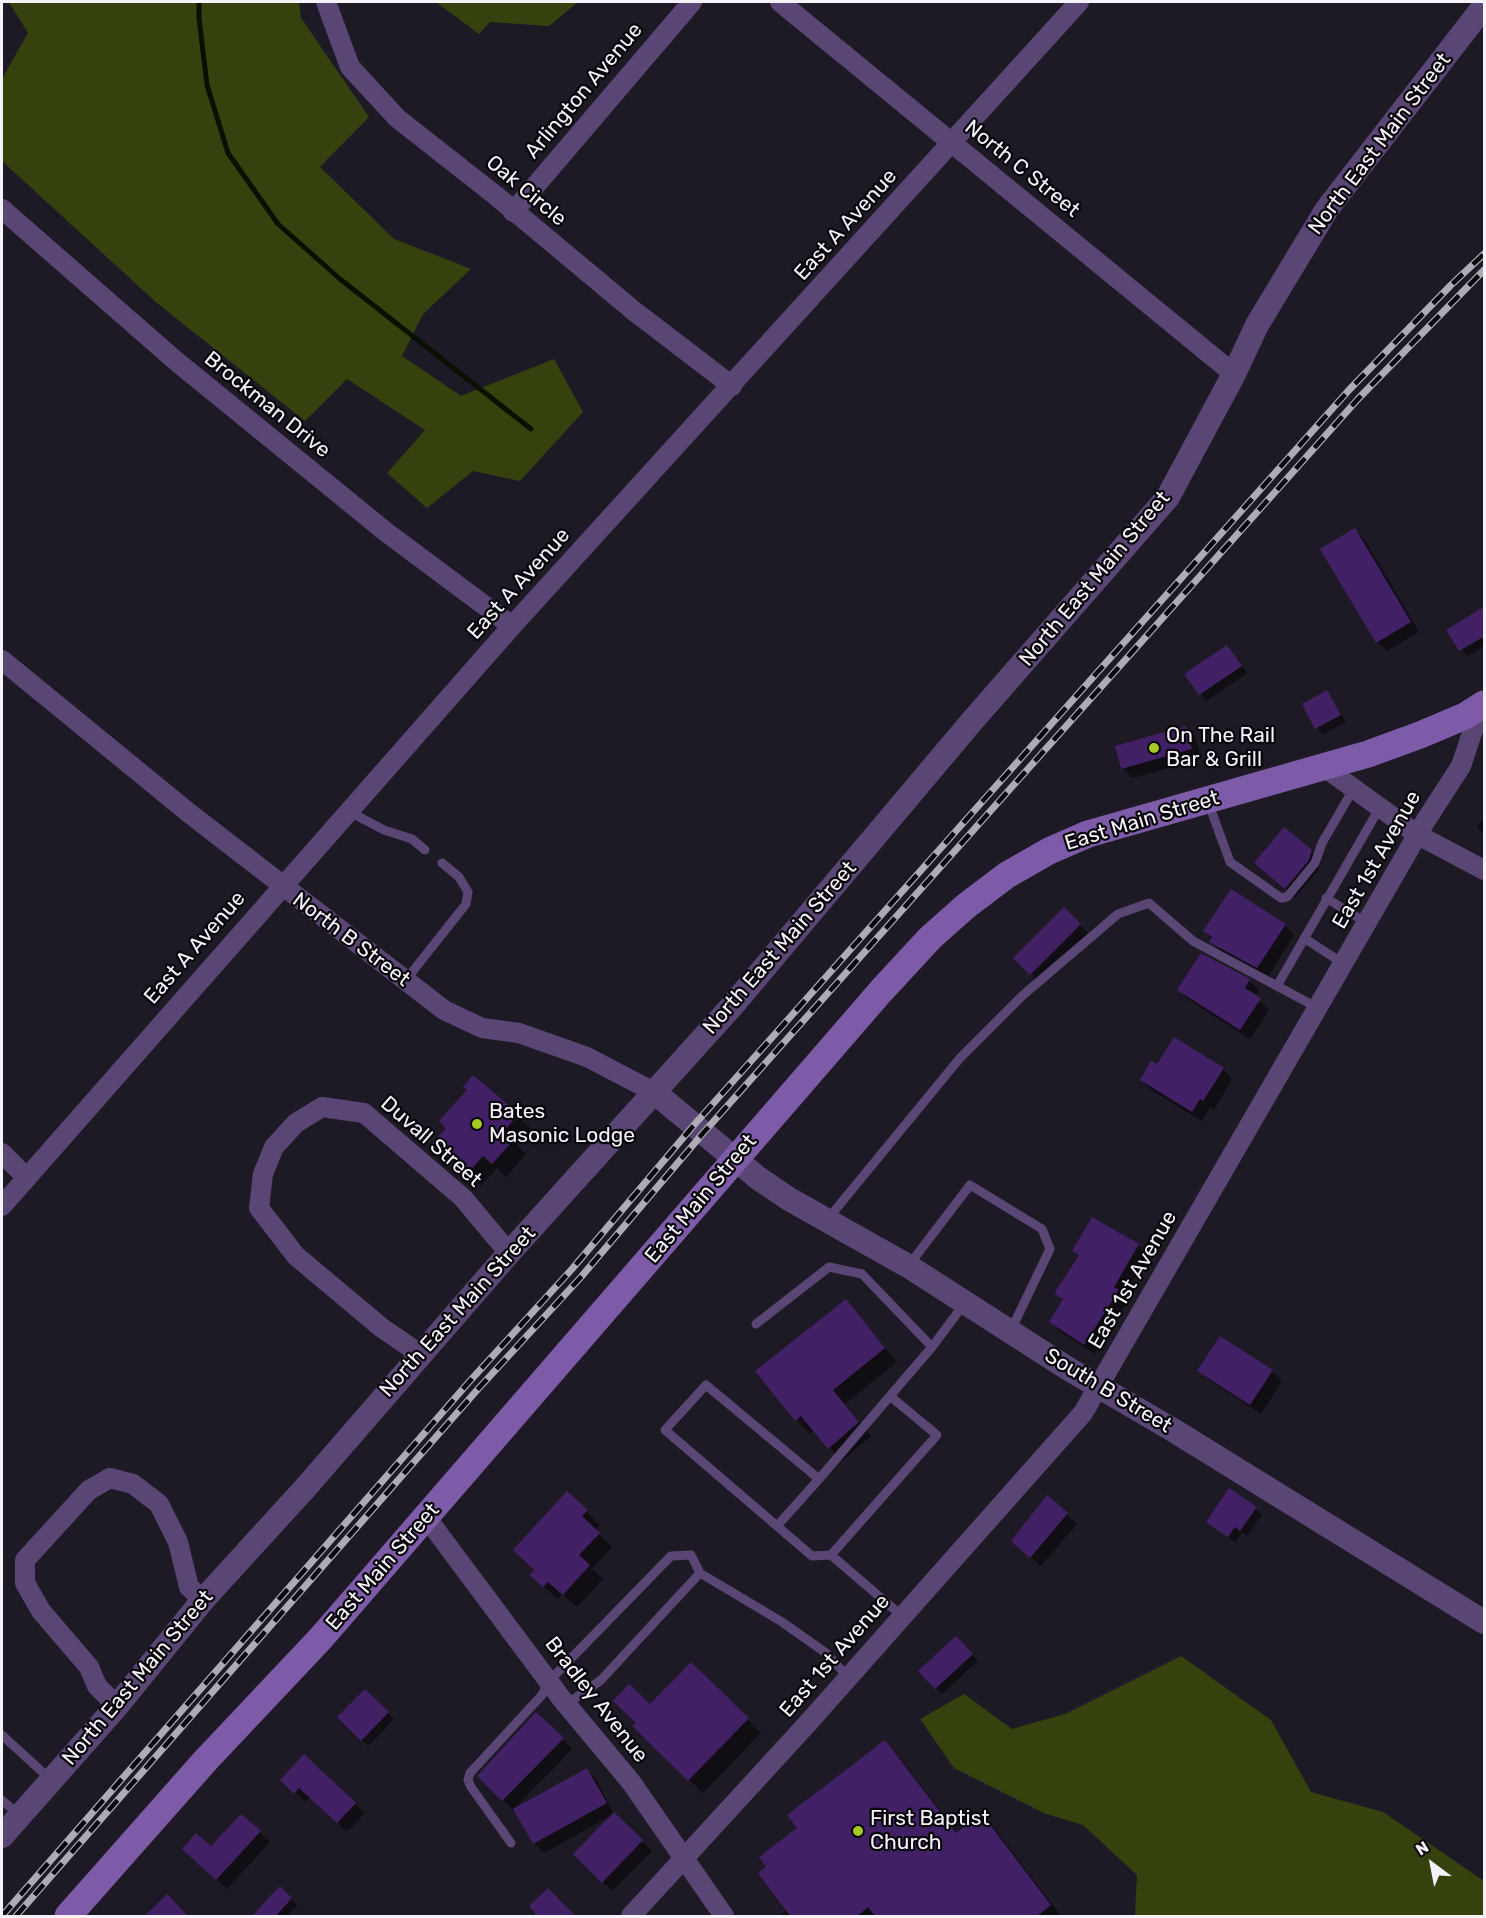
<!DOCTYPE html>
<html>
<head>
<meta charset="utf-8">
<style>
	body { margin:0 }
	#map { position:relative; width:1486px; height:1918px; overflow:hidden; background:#1e1a25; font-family:Rubik,sans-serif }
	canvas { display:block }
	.frame { position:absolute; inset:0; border:3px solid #f5f2fa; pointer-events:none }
	.north { position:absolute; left:1402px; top:1834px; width:60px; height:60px; -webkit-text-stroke:4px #08060a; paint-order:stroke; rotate:328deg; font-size:16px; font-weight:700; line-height:24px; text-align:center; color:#f5f2fa }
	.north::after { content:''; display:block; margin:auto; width:21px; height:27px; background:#f5f2fa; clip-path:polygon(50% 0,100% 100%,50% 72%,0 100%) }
</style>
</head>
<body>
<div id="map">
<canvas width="1486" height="1918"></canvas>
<div class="frame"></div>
<div class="north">N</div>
</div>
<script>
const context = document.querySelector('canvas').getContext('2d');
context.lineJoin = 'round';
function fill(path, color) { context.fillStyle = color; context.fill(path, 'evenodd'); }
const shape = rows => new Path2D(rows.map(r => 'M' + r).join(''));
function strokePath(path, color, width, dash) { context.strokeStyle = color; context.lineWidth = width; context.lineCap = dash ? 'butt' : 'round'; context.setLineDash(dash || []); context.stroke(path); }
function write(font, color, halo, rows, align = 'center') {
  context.font = font + ' Rubik,sans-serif'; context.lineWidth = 4.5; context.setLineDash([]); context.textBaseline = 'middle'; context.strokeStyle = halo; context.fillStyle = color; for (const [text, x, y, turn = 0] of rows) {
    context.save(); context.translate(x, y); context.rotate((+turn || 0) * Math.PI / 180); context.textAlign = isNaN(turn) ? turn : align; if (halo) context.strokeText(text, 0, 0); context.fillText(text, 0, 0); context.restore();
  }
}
const green = shape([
	[9,2,299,2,301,18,369,117,320,167,394,239,471,269,423,314,402,356,461,396,554,359,583,412,520,481,473,471,427,508,387,473,425,430,347,379,305,421,157,303,2,161,2,79,28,33],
	[436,2,578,2,549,26,490,22,479,34],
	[1181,1656,1271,1720,1311,1792,1383,1812,1484,1881,1484,1916,1135,1916,1137,1875,1083,1825,1046,1814,954,1768,920,1719,964,1694,1012,1729,1065,1714]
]);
const shadow = shape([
	[1355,530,1365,540,1419,632,1387,651,1377,642],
	[1484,608,1484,646,1467,657,1448,630],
	[1227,647,1247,673,1206,701,1186,675],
	[1326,691,1346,722,1323,734,1317,728],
	[1186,728,1196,738,1201,759,1132,778,1123,768],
	[1484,817,1484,835,1477,827],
	[1311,851,1321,862,1318,870,1295,898,1256,863],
	[1064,909,1090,935,1041,984,1015,958],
	[1285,925,1294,935,1268,977,1220,951,1205,931],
	[1202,955,1249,981,1259,990,1255,997,1269,1010,1250,1039,1189,1000,1179,990],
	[1158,1066,1223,1069,1232,1079,1214,1110,1210,1107,1202,1121,1151,1090,1141,1080],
	[474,1077,531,1129,517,1145,526,1154,506,1177,497,1168,481,1186,448,1157,448,1128],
	[1138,1246,1148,1255,1124,1297,1128,1301,1095,1354,1060,1332,1051,1322,1064,1301,1056,1293,1080,1257,1074,1251],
	[846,1301,897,1362,845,1404,871,1436,842,1461,814,1430,810,1434,796,1420,758,1372],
	[1199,1370,1272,1372,1282,1381,1261,1414,1209,1380],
	[567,1493,600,1525,595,1530,612,1547,592,1569,603,1579,577,1607,562,1594,557,1599,531,1575],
	[1047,1497,1077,1524,1041,1566,1023,1551],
	[1256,1509,1262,1515,1247,1536,1242,1532,1235,1542,1208,1521],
	[956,1638,978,1661,942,1694,920,1671],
	[691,1664,761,1733,703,1793,634,1726],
	[365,1691,394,1719,368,1746,339,1717],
	[536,1714,572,1749,513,1810,479,1776],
	[885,1742,898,1756,958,1834,982,1816,995,1829,1061,1916,778,1916,788,1910,768,1867,799,1829],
	[586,1769,596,1779,614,1814,652,1851,612,1891,575,1854,612,1815,544,1853,534,1843],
	[282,1780,355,1804,365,1813,347,1832,310,1797,305,1802],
	[241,1816,270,1842,227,1889,194,1859,211,1848],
	[280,1888,297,1905,287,1916,263,1916]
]);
const stream = shape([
	[199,2,199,18,207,85,228,153,278,224,340,279,531,429]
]);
const building = shape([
	[1355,528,1411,622,1376,643,1320,549],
	[1485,606,1485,636,1459,651,1446,630],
	[1227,645,1242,666,1199,695,1184,674],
	[1327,690,1341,715,1315,729,1302,704],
	[1186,726,1192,749,1121,769,1115,746],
	[1284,827,1312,850,1309,860,1285,889,1254,863],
	[1231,889,1286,924,1257,968,1209,942,1212,937,1203,931],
	[1064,907,1081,924,1030,975,1013,958],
	[1201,953,1250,979,1245,988,1261,998,1240,1030,1177,990],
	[1174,1037,1224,1068,1203,1101,1200,1099,1192,1112,1140,1080,1151,1061,1157,1064],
	[473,1075,519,1114,504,1131,514,1140,492,1164,483,1156,467,1174,432,1144,446,1128,439,1121,467,1090,463,1087],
	[1092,1217,1139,1244,1114,1287,1119,1290,1084,1345,1049,1322,1063,1299,1054,1294,1079,1255,1072,1251],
	[846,1299,885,1348,833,1390,859,1422,828,1449,801,1416,795,1421,755,1371],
	[1220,1336,1273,1370,1250,1405,1197,1371],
	[1229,1488,1257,1507,1240,1531,1235,1527,1228,1537,1206,1522],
	[567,1491,588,1510,582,1516,600,1533,579,1555,590,1565,563,1595,548,1582,543,1587,529,1575,534,1570,513,1550],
	[1047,1495,1068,1513,1030,1558,1011,1541],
	[956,1636,973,1654,935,1689,918,1671],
	[691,1662,749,1718,688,1781,632,1726,636,1723,613,1701,629,1684,650,1704],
	[365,1689,389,1712,361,1741,337,1717],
	[536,1712,564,1738,502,1801,477,1776],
	[885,1740,956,1833,982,1814,1051,1905,1036,1917,876,1917,868,1907,856,1917,791,1917,758,1873,766,1867,759,1857,797,1828,787,1815],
	[304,1754,356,1803,337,1823,299,1788,294,1794,280,1780],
	[587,1768,607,1803,533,1844,513,1809],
	[614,1812,643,1840,602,1883,573,1854],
	[241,1814,261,1831,216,1880,182,1849,196,1833,211,1846],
	[280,1886,292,1898,275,1917,251,1917],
	[548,1888,576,1917,538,1917,529,1906],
	[167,1894,189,1917,144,1917]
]);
const service = shape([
	[1208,802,1230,862,1281,898,1287,897,1315,863,1322,843,1354,788],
	[348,811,384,830,412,839,425,850],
	[1326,898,1367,923],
	[1304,938,1344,964],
	[405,981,466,904,468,892,459,877,442,863],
	[1277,986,1380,807],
	[827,1220,960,1058,1022,996,1118,914,1149,903,1193,941,1318,1008],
	[909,1265,970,1185,1042,1229,1050,1249,1011,1330],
	[756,1324,829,1267,862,1274,932,1347],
	[777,1526,819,1479],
	[831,1555,937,1435,890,1396],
	[700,1573,782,1622,826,1653,848,1677],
	[902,1616,831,1555,812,1556,665,1430,706,1385,819,1479,932,1347,964,1304],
	[2,1735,51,1780],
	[2,1800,20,1816],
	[511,1843,471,1787,468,1780,470,1773,542,1695,549,1681,671,1556,691,1555,700,1573,601,1680,567,1704]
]);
const minor = shape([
	[326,2,350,67,397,118,495,195,634,311,732,386],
	[780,2,1234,374],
	[2,209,176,361,386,532,512,626],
	[513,212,692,2],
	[2,660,189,813,444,1010,482,1028,519,1033,587,1057,654,1092],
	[1324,767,1418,835,1484,870],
	[2,1153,27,1178],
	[2,1206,512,626,1079,2],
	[420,1354,382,1328,296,1256,259,1208,263,1174,274,1147,296,1123,322,1107,364,1113,463,1198,509,1253],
	[426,1517,561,1698,631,1782,724,1916],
	[117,1706,97,1686,89,1667,41,1611,25,1583,25,1560,89,1490,110,1478,133,1484,159,1504,178,1542,189,1587,203,1600],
	[631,1916,808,1723,1083,1413,1426,820,1461,766,1481,706]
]);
const tertiary = shape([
	[654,1092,758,1178,789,1199,908,1266,1067,1368,1173,1430,1484,1622],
	[2,1836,117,1706,203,1600,307,1486,509,1253,732,1006,973,720,1168,497,1234,374,1257,325,1327,209,1484,6]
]);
const secondary = shape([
	[68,1916,205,1761,321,1638,881,991,930,938,966,906,1007,875,1049,851,1088,834,1368,754,1420,735,1465,716,1484,704]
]);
const rail = shape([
	[2,1916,469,1382,572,1269,694,1125,1349,390,1451,285,1484,254],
	[16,1916,478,1389,581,1277,704,1132,1358,399,1484,270]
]);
const markers = [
	[1154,748,6,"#a5c822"],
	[477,1124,6,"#a5c822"],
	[858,1831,6,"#a5c822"]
];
const streetNames = [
	["Arlington Avenue",584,91,-50],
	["North East Main Street",1380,144,-53],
	["North C Street",1022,169,39],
	["Oak Circle",526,191,40],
	["East A Avenue",846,225,-48],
	["Brockman Drive",267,405,39],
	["North East Main Street",1095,579,-50],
	["East A Avenue",519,584,-48],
	["East Main Street",1142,821,-17],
	["East 1st Avenue",1377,860,-60],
	["North B Street",351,940,37],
	["East A Avenue",195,948,-49],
	["North East Main Street",780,948,-49],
	["Duvall Street",431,1142,41],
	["East Main Street",701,1199,-50],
	["East 1st Avenue",1133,1280,-60],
	["North East Main Street",458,1312,-48],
	["South B Street",1108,1391,31],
	["East Main Street",383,1567,-49],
	["East 1st Avenue",835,1656,-49],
	["North East Main Street",138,1678,-50],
	["Bradley Avenue",596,1700,52]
];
const poiNames = [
	["On The Rail",1166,736],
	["Bar & Grill",1166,760],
	["Bates",489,1112],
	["Masonic Lodge",489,1136],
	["First Baptist",870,1819],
	["Church",870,1843]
];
fill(green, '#36420e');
fill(shadow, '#0007');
strokePath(stream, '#0a1000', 5);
fill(building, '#422066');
strokePath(service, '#5a4675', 9);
strokePath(minor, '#5a4675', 20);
strokePath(tertiary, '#5a4675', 24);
strokePath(secondary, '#7d5ba8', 27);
strokePath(rail, '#aeabb4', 7);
strokePath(rail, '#08060a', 4.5, [14]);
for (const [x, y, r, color] of markers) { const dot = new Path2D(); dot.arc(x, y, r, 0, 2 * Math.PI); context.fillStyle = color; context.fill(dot); strokePath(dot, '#08060a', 2); }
write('21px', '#f5f2fa', '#08060a', streetNames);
write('21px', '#f5f2fa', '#08060a', poiNames, 'left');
</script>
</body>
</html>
